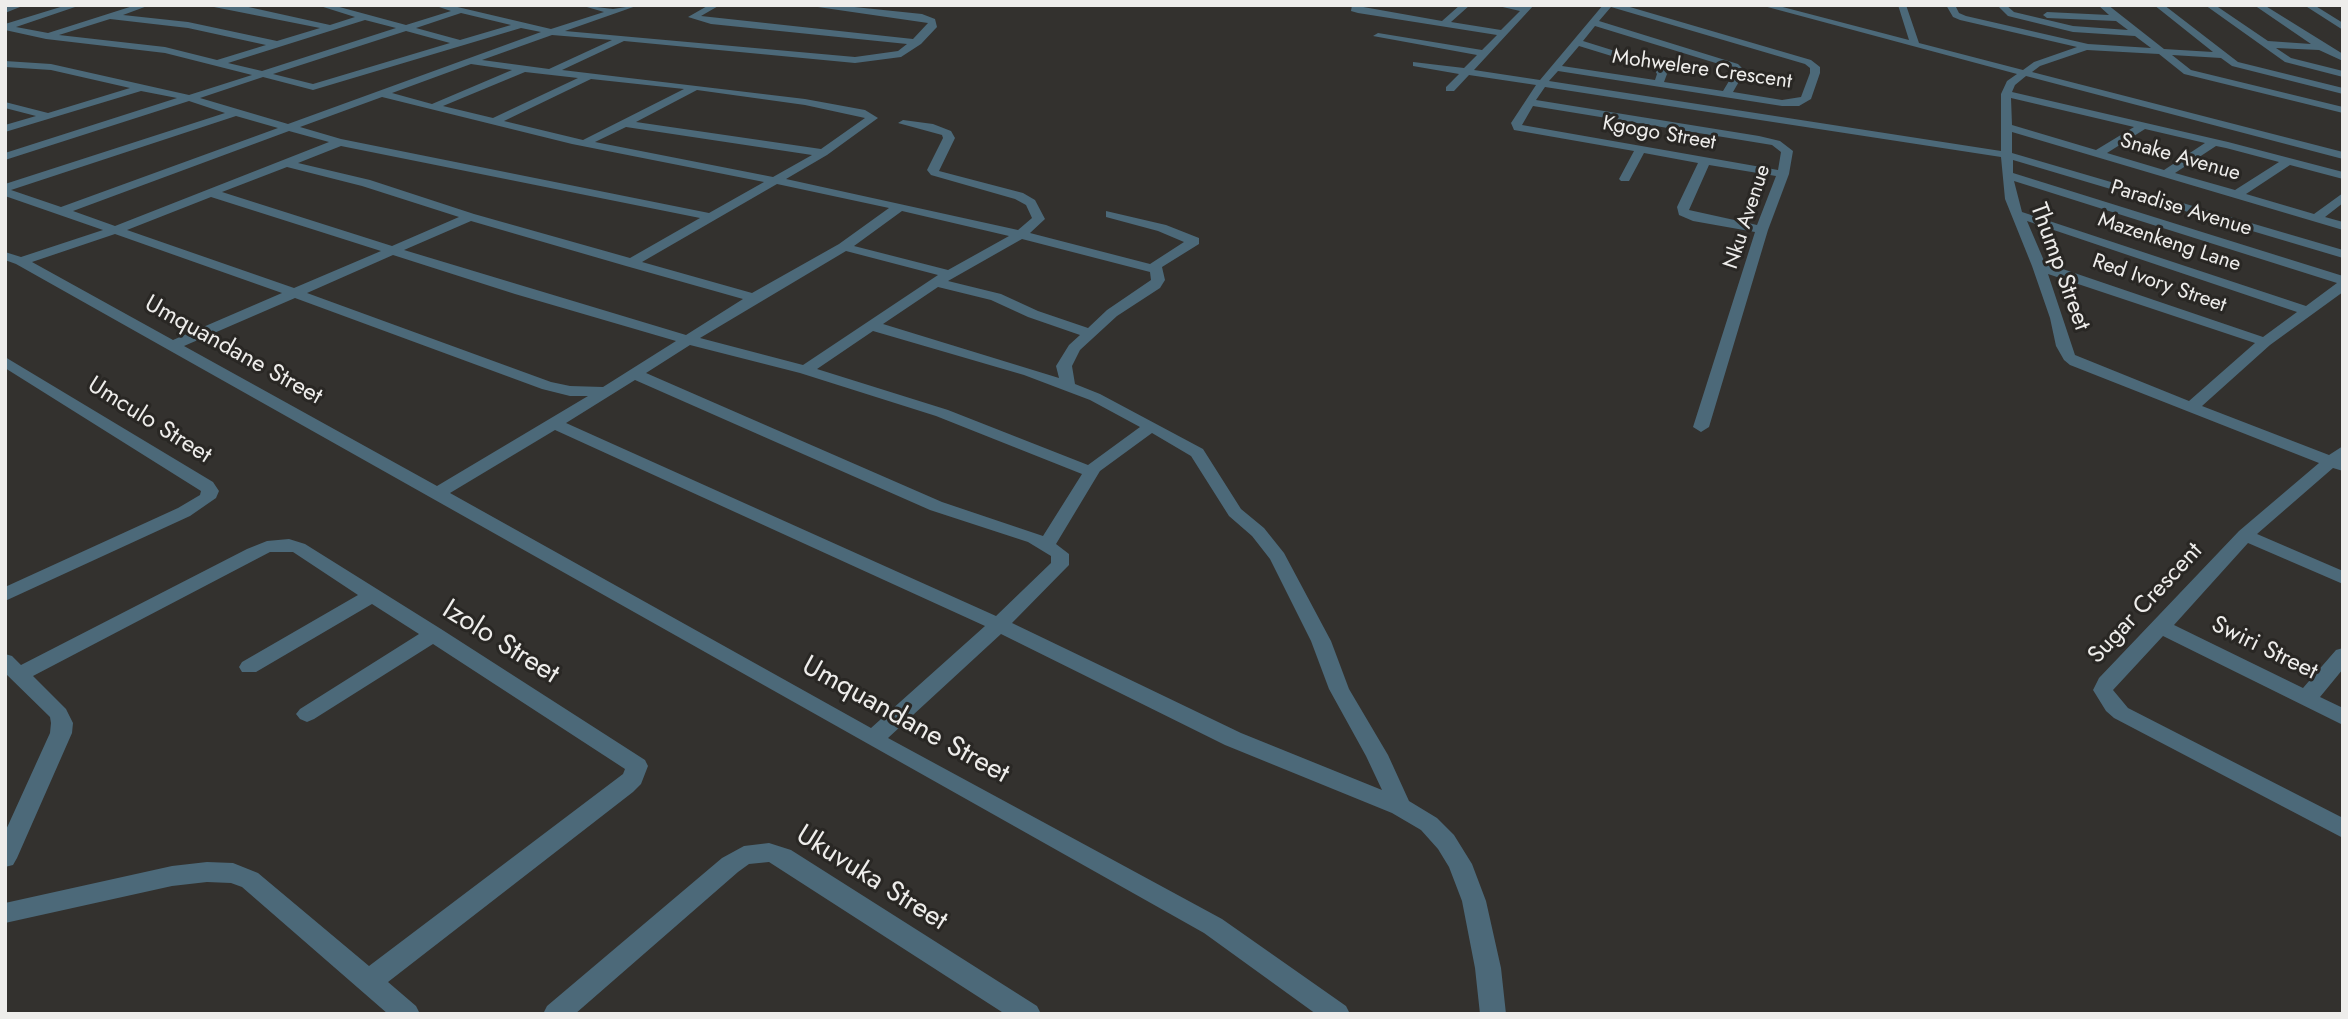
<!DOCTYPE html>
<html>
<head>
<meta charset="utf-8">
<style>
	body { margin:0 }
	#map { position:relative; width:2348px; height:1019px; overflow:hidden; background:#33312e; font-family:Jost,sans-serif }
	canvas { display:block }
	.frame { position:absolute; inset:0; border:7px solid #eeedeb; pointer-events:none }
</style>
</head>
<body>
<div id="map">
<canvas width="2348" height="1019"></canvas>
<div class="frame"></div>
</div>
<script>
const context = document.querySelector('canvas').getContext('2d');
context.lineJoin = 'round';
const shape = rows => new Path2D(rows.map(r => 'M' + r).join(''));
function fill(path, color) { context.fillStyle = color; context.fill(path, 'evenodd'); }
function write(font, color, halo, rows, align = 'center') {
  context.font = font + ' Jost,sans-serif'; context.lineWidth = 6; context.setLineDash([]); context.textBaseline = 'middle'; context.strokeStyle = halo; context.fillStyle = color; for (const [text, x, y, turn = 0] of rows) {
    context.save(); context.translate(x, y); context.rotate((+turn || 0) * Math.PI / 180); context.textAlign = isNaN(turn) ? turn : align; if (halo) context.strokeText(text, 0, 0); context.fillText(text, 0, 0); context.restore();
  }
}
const minor = shape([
	[11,5,25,5,5,13,5,7,11,5],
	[67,5,81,5,16,27,48,33,136,5,150,5,123,15,188,22,277,41,320,28,204,5,244,6,330,25,355,17,317,5,332,5,406,25,451,11,433,5,449,5,551,29,604,12,580,5,613,9,639,5,565,31,855,57,898,51,907,44,711,24,688,17,709,5,720,5,701,16,913,39,928,23,804,5,835,5,922,14,935,19,937,27,921,44,901,57,855,63,624,41,562,70,805,99,865,110,878,118,827,155,786,179,1018,230,1032,218,1026,205,1015,199,931,175,927,170,943,138,942,135,898,123,903,120,933,124,951,131,955,138,939,171,1023,193,1035,200,1045,219,1030,233,1150,264,1184,242,1158,231,1106,217,1106,211,1166,225,1199,238,1199,244,1162,267,1165,280,1160,288,1117,316,1080,350,1072,366,1075,384,1100,394,1203,449,1241,509,1264,528,1284,553,1331,641,1349,689,1388,755,1409,801,1437,818,1454,835,1472,864,1486,901,1501,968,1506,1014,1480,1014,1475,968,1462,901,1449,867,1438,849,1421,830,1392,813,1225,745,1001,634,888,738,1222,919,1346,1006,1350,1014,1316,1014,1204,933,16,264,5,260,5,252,21,257,103,230,5,196,5,184,225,113,189,101,5,160,5,153,177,98,141,91,5,132,5,125,36,116,5,108,5,102,48,113,130,88,51,70,5,67,5,61,51,64,189,95,252,75,165,53,46,39,5,30,5,24,67,5],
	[461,13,511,25,460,40,416,28,461,13],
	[110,19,188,28,266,45,217,60,165,47,59,35,110,19],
	[365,20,396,28,262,71,228,63,365,20],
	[521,28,541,32,288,124,200,98,263,77,313,90,521,28],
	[406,31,450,43,313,84,273,74,406,31],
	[552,35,612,40,549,69,482,60,552,35],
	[471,64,512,70,432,104,392,93,471,64],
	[525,72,578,78,493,118,443,106,525,72],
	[591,79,684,89,583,140,504,121,591,79],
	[697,90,805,105,865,118,821,149,636,122,697,90],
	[382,97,572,144,764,182,709,213,341,139,300,127,382,97],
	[236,116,278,128,61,207,11,190,236,116],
	[626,127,812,155,773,177,595,142,626,127],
	[289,131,329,142,115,226,73,211,289,131],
	[341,146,700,218,630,258,474,214,370,180,298,163,341,146],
	[287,167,362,186,459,217,392,246,222,192,287,167],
	[777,184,889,208,839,244,752,293,642,262,777,184],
	[211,197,381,251,294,288,127,230,211,197],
	[902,211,1009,236,948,270,854,246,902,211],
	[471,221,626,266,743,299,686,335,404,250,471,221],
	[115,234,282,293,173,340,32,262,115,234],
	[1022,239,1150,272,1151,280,1107,310,1088,328,1038,311,1001,294,948,281,1022,239],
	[846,251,938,275,803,365,700,338,846,251],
	[393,255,515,294,676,341,603,387,570,386,551,382,307,293,393,255],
	[938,287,991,300,1028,317,1080,335,1069,345,1056,366,1059,378,883,324,938,287],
	[295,298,542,389,570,396,588,396,437,486,184,346,295,298],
	[873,331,1024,375,1090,400,1140,427,1088,465,948,410,817,369,873,331],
	[690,345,800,373,936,416,1082,474,1043,536,942,502,646,373,690,345],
	[635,380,930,510,1028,542,1051,556,1051,563,996,616,566,423,635,380],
	[555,430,985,626,871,728,450,493,555,430],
	[1152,433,1191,456,1229,516,1252,536,1270,559,1311,641,1329,689,1366,756,1382,790,1241,733,1012,623,1069,565,1069,554,1056,544,1100,471,1152,433],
	[1352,5,1442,21,1460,5,1470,5,1451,22,1501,30,1520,11,1494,5,1534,5,1474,70,1540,80,1603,5,1623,5,1811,60,1820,67,1820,73,1811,99,1799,106,1782,106,1558,71,1549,81,2001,151,2001,94,2007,81,2017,74,1760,5,1775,5,1909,40,1898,5,1906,5,1919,43,2023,70,2034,62,2077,47,1960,20,1953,17,1946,5,1955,5,1959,13,1966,16,2088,44,2151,48,2135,36,2073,32,2008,16,1997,5,2006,5,2014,12,2073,26,2128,30,2116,21,2047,18,2043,15,2047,12,2109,15,2098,5,2108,5,2164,49,2213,52,2154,5,2164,5,2238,62,2343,88,2343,94,2232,66,2221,58,2172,55,2191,70,2343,107,2343,113,2184,74,2159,54,2087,50,2040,66,2032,72,2343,152,2343,159,2026,76,2015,85,2012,92,2228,142,2343,172,2343,179,2290,165,2246,194,2314,214,2343,193,2343,203,2325,217,2343,222,2343,230,2012,132,2012,153,2343,250,2343,258,2013,160,2013,173,2343,276,2343,292,2270,345,2202,406,2329,455,2343,446,2343,471,2333,468,2257,534,2343,571,2343,584,2248,543,2174,625,2303,688,2336,650,2343,648,2343,669,2320,697,2343,708,2343,725,2163,636,2113,690,2128,708,2343,818,2343,838,2114,718,2106,711,2093,690,2099,678,2239,531,2319,463,2070,365,2064,360,2056,346,2050,318,2032,266,2005,199,2001,157,1545,87,1536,100,1759,136,1780,141,1793,151,1789,174,1768,230,1709,427,1701,432,1693,427,1755,232,1693,221,1679,215,1677,207,1698,163,1644,153,1629,181,1621,181,1619,179,1634,151,1514,130,1511,123,1536,85,1469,75,1454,91,1446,91,1446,87,1459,74,1413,66,1413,62,1464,68,1477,55,1373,36,1378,33,1482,50,1497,35,1358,13,1351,11,1352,5],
	[1611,7,1805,64,1810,68,1810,73,1801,97,1782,100,1733,92,1745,71,1738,64,1599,21,1611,7],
	[1595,26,1732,68,1735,71,1723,91,1664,82,1667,74,1660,65,1583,41,1595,26],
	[1579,46,1654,69,1657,74,1655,80,1562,66,1579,46],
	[2011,98,2134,127,2096,150,2012,125,2011,98],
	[1533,106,1772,145,1781,152,1778,170,1522,125,1533,106],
	[2145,129,2205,143,2164,170,2107,153,2145,129],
	[2216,146,2226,148,2279,162,2235,190,2175,173,2216,146],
	[1709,165,1776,176,1757,225,1689,210,1709,165],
	[2014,181,2337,283,2306,306,2022,212,2014,181],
	[2027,221,2297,312,2263,337,2045,263,2027,221],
	[2048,274,2255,343,2189,401,2075,355,2048,274],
	[2205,5,2215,5,2268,41,2311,44,2254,5,2264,5,2343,54,2343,61,2319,50,2276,48,2291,58,2343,71,2343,77,2285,62,2205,5],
	[2304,5,2314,5,2343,23,2343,30,2304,5],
	[5,357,213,482,219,491,216,498,190,516,5,601,5,587,178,508,200,495,201,491,5,368,5,357],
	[289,539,305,544,441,629,645,760,648,766,641,784,633,792,388,982,416,1006,420,1014,388,1014,242,887,231,883,207,882,172,886,5,923,5,903,172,866,207,862,233,863,258,873,369,966,623,774,625,769,433,644,314,719,307,722,300,719,296,714,300,709,419,634,372,604,256,672,242,672,239,667,242,662,358,595,293,552,270,552,33,676,66,709,73,723,72,733,17,858,13,865,5,867,5,832,50,733,51,723,50,717,5,673,5,654,12,656,21,665,247,549,267,541,289,539],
	[769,843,791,850,1037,1006,1041,1014,1005,1014,769,862,749,864,738,872,575,1014,543,1014,547,1006,722,858,744,846,769,843]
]);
const farStreetnames = [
	["Mohwelere Crescent",1702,70,8],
	["Kgogo Street",1659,134,10],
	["Snake Avenue",2180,158,16],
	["Paradise Avenue",2181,209,17],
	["Nku Avenue",1748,217,-72],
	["Mazenkeng Lane",2169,243,18],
	["Red Ivory Street",2159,284,19]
];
const streetNames = [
	["Thump Street",2059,267,70],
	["Umquandane Street",233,351,29],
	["Umculo Street",149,421,32],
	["Sugar Crescent",2146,604,-47],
	["Swiri Street",2264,649,26]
];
const nearStreetnames = [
	["Izolo Street",500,643,32],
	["Umquandane Street",905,721,29],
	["Ukuvuka Street",871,879,32]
];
fill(minor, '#4c6979');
write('21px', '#eeedeb', '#292724', farStreetnames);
write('24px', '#eeedeb', '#292724', streetNames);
write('28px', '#eeedeb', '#292724', nearStreetnames);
</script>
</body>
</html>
